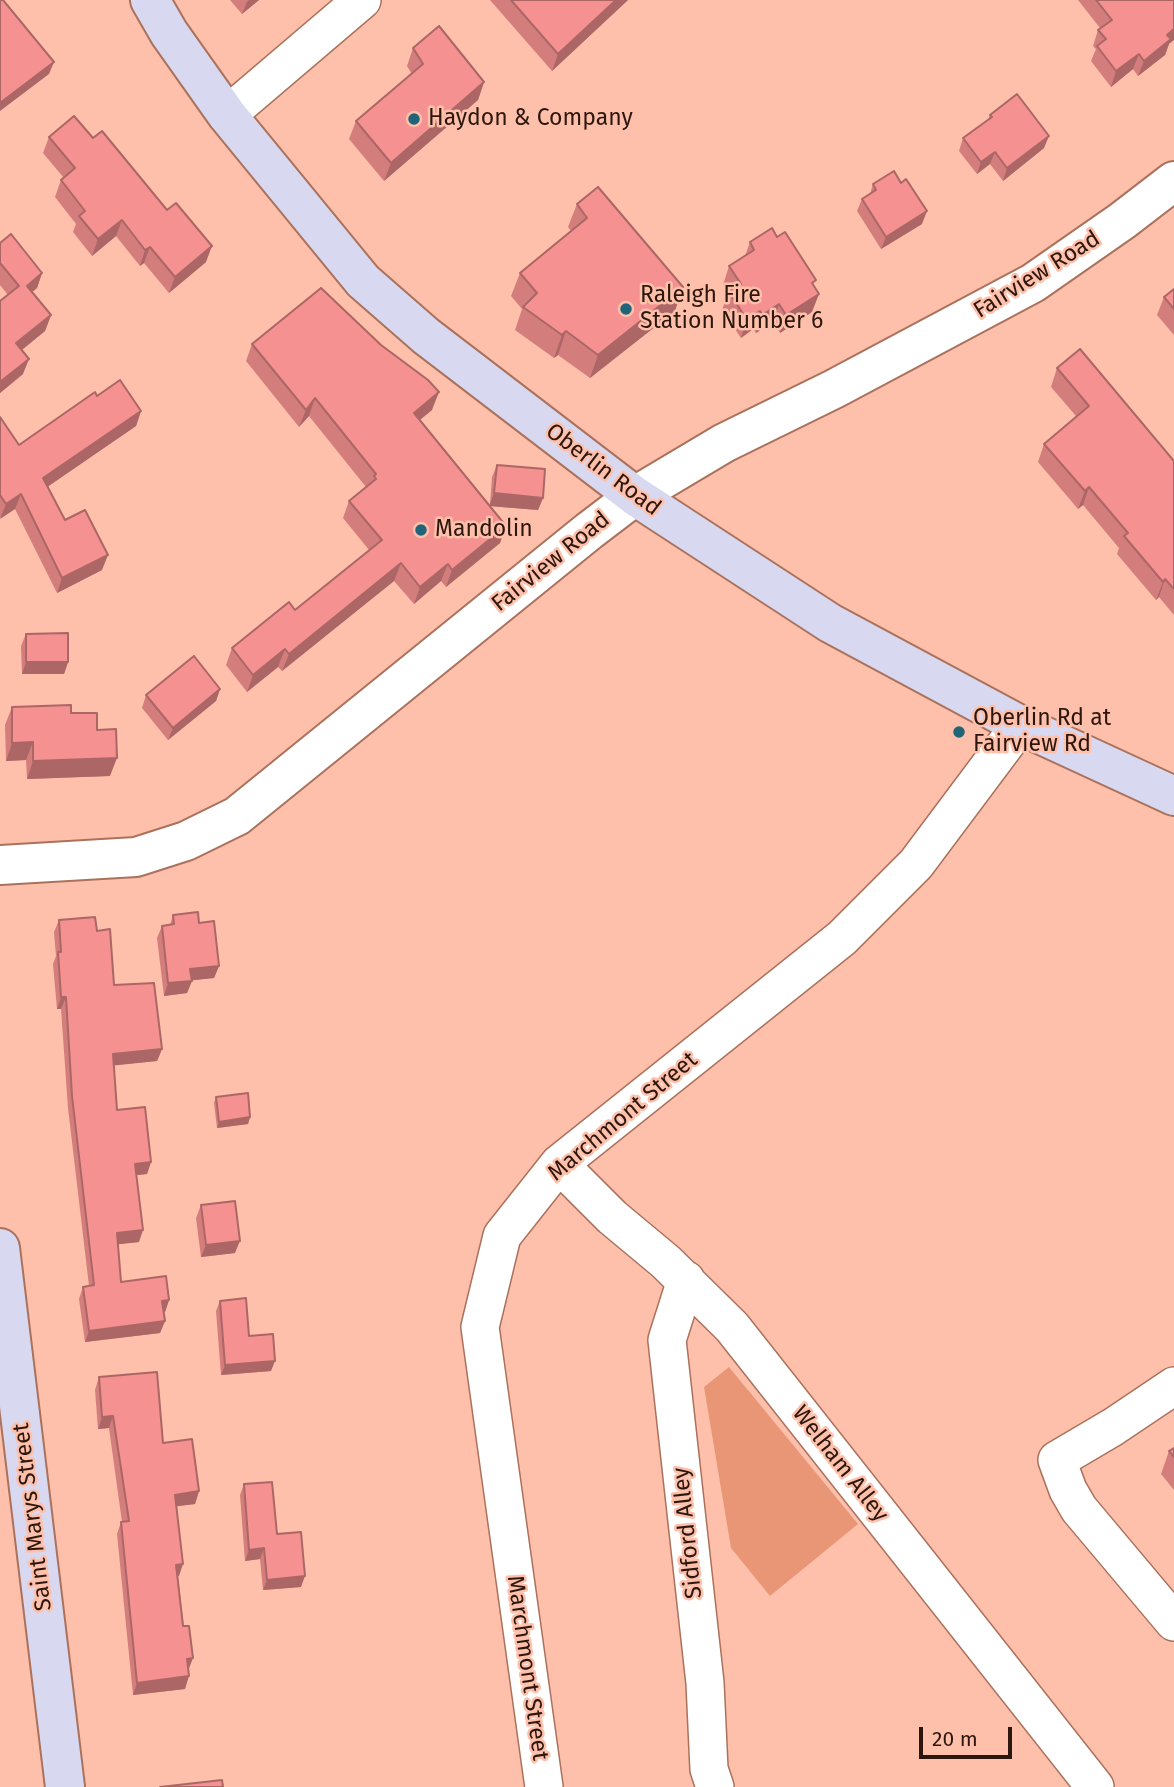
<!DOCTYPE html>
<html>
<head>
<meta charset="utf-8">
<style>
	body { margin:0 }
	#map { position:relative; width:1174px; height:1787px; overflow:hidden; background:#fec0aa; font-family:"Fira Sans",sans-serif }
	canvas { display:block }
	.scale { position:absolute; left:919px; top:1727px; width:93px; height:32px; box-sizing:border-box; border:4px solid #2c160e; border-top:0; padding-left:9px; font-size:21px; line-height:24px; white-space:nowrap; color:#2c160e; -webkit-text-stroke:5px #fec0aa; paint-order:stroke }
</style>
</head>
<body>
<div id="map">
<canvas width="1174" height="1787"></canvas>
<div class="scale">20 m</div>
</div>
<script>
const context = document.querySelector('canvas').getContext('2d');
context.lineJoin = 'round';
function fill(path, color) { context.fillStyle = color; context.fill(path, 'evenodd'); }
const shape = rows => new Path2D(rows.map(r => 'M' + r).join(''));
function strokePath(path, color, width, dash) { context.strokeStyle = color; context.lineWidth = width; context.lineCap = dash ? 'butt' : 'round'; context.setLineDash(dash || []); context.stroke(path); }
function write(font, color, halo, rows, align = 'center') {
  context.font = font + ' "Fira Sans",sans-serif'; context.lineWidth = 5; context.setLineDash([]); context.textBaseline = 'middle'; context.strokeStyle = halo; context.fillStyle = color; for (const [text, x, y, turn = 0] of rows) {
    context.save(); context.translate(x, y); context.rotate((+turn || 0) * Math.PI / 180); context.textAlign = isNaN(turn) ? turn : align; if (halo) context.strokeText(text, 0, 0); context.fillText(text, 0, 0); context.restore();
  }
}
const green = shape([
	[729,1367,858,1524,770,1596,731,1548,704,1387]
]);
const minor = shape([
	[227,115,362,0],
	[559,1164,612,1217,666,1262,732,1327,1095,1787],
	[686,1280,667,1340,705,1683,709,1769,715,1787],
	[1174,1386,1113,1427,1057,1460,1068,1490,1079,1509,1174,1622],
	[544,1787,480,1327,502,1236,559,1164,842,938,916,864,1020,725]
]);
const tertiary = shape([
	[0,865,136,857,186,841,237,816,589,531,635,496,724,443,834,389,1033,283,1122,221,1174,181]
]);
const secondary = shape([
	[150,0,169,33,227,115,363,281,426,336,635,496,830,623,1020,725,1174,796],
	[0,1248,65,1787]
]);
const wall = shape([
	[230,0,259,0,242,14],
	[490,0,628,0,552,71],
	[1078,0,1174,0,1169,44,1165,55,1138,76,1133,69,1111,87,1091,61,1096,49,1093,46,1098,30,1100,28],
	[413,48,484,82,478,100,384,181,349,139,356,121,412,74,407,66],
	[990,115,1044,148,1003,181,990,164,977,174,959,151,963,138,988,120],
	[49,137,93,138,206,262,169,293,144,263,140,266,116,236,92,256,73,232,76,224,55,197,61,180,64,178,43,153],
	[873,184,922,224,881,249,857,211,862,199,870,194],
	[577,204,675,311,590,378,558,355,554,358,515,330,522,309,511,296,520,273,571,231,568,227],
	[777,237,814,286,812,312,780,333,773,322,756,333,753,329,741,338,722,310,728,293,723,285,729,266,745,256,750,242],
	[0,243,42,273,37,288,32,292,51,315,45,331,21,350,23,374,0,393,0,301,8,295,0,285],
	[1174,289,1174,335,1157,315,1164,297],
	[252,344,432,410,420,420,490,505,492,477,497,465,543,498,538,510,490,506,506,526,500,543,446,587,441,581,414,604,394,581,282,671,278,667,247,692,226,665,232,648,295,610,369,550,343,518,349,501,366,487,309,416,299,427,246,361],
	[1057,368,1174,461,1174,615,1159,597,1156,600,1117,554,1119,548,1083,505,1078,509,1038,462,1044,444,1076,416,1051,387],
	[97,396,141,411,136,426,47,487,65,520,102,570,57,593,15,509,0,518,0,417,19,445],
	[26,634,68,662,64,674,22,674,21,646],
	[220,689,216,701,168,740,142,708,146,695],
	[12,707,71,713,97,730,110,776,27,779,26,760,6,761,5,725],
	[173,915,199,923,219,966,214,978,192,980,187,993,164,996,157,938,162,926,170,925],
	[59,920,97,931,114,985,162,1049,157,1061,114,1065,117,1110,151,1162,147,1174,136,1175,139,1242,118,1244,121,1282,169,1300,165,1312,163,1312,165,1321,160,1333,85,1342,79,1299,83,1287,89,1286,68,1108,61,1009,57,1009,53,964,56,956,54,932],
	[216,1097,250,1117,248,1124,217,1128,214,1103],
	[201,1205,235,1253,201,1257,196,1218],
	[220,1301,249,1336,271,1371,221,1375,216,1311],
	[99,1377,163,1443,199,1491,195,1504,177,1506,179,1576,178,1576,189,1670,185,1689,133,1695,117,1534,121,1522,122,1522,109,1428,98,1429,95,1390],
	[1174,1448,1174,1490,1161,1474,1169,1451],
	[244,1484,277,1534,301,1587,263,1590,260,1559,245,1561,240,1495]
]);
const shadedWall = shape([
	[249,0,259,0,242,14,247,2],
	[616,0,628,0,552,71,558,54],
	[1174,29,1174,40,1169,44,1165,55,1138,76,1144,61,1167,35],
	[1139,54,1133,69,1111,87,1116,71],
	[54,62,49,74,0,111,0,103],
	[484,82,478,100,384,181,391,163],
	[1049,136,1044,148,1003,181,1007,168],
	[995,152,990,164,977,174,981,162],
	[927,211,922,224,881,249,886,237],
	[122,220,116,236,92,256,98,239],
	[212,246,206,262,169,293,175,277],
	[150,247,144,263,140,266,145,250],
	[42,273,37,288,21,301,27,286],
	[683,287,675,311,590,378,598,355],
	[819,294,812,312,780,333,786,315],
	[779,304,773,322,756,333,762,315],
	[760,311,753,329,741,338,747,320],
	[51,315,45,331,11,359,16,343],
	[566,331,558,355,554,358,562,335],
	[29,359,23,374,0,393,0,382],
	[439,392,432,410,407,430,414,413],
	[315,398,309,416,299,427,306,410],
	[141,411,136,426,37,494,43,478],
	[1089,487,1083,505,1078,509,1085,491],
	[494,493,543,498,538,510,489,506],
	[21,494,15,509,0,519,6,504],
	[506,526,500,543,446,587,452,570],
	[108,555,102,570,57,593,62,578],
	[401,563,394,581,282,671,289,654],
	[448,564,441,581,414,604,420,587],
	[1165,579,1159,597,1156,600,1163,582],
	[285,649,278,667,247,692,253,675],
	[26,662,68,662,64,674,22,674],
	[220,689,216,701,168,740,173,728],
	[33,742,26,760,6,761,12,743],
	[117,758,110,776,27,779,33,761],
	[219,966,214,978,186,981,190,969],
	[192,981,187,993,164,996,168,983],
	[61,997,66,997,61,1009,57,1009],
	[162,1049,157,1061,109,1066,113,1054],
	[250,1117,248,1124,217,1128,219,1122],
	[151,1162,147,1174,130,1176,135,1164],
	[143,1230,139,1242,112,1245,117,1233],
	[240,1241,235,1253,201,1257,206,1245],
	[169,1300,165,1312,157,1313,162,1301],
	[165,1321,160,1333,85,1342,89,1331],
	[275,1361,271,1371,221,1375,225,1365],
	[113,1416,109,1428,98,1429,102,1417],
	[199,1491,195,1504,171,1507,175,1495],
	[264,1548,260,1559,245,1561,249,1550],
	[183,1564,179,1576,172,1577,176,1565],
	[305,1576,301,1587,263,1590,267,1580],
	[193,1658,188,1671,187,1659],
	[189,1676,185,1689,133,1695,137,1683]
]);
const building = shape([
	[0,0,3,0,54,62,0,103,0,0],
	[511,0,616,0,558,54,511,0],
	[1096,0,1174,0,1174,29,1167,35,1171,39,1144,61,1139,54,1116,71,1097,46,1106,39,1098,30,1112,20,1096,0],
	[439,26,484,82,391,163,356,121,423,64,413,48,439,26],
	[1017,94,1049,136,1007,168,995,152,981,162,963,138,992,117,990,115,1017,94],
	[74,116,93,138,102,131,167,210,176,203,212,246,175,277,150,247,145,250,122,220,98,239,79,216,85,211,61,180,75,168,49,137,74,116],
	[894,171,901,183,906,179,927,211,886,237,862,199,876,190,873,184,894,171],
	[598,187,683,287,598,355,566,331,562,335,523,307,537,293,520,273,587,218,577,204,598,187],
	[772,228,777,237,785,232,816,280,812,283,819,294,786,315,779,304,762,315,760,311,747,320,729,292,741,284,729,266,754,250,750,242,772,228],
	[11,234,42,273,27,286,51,315,16,343,29,359,0,382,0,301,19,286,0,263,0,243,11,234],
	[321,288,381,345,428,380,439,392,414,413,506,526,452,570,448,564,420,587,401,563,289,654,285,649,253,675,232,648,289,602,295,610,382,540,349,501,376,479,374,476,376,474,315,398,306,410,252,344,321,288],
	[1174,289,1174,309,1164,297,1174,289],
	[1080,349,1174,461,1174,589,1165,579,1163,582,1124,536,1128,533,1089,487,1085,491,1044,444,1089,406,1057,368,1080,349],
	[120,380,141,411,43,478,65,520,85,510,108,555,62,578,21,494,6,504,0,495,0,417,19,445,95,392,97,396,120,380],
	[497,465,545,469,543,498,494,493,497,465],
	[68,633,68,662,26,662,26,634,68,633],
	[194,656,220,689,173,728,146,695,194,656],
	[71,705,71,713,97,713,97,730,116,729,117,758,33,761,33,742,12,743,12,707,71,705],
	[198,912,199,923,214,921,219,966,190,969,192,981,168,983,162,926,174,924,173,915,198,912],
	[95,917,97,931,110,929,114,985,154,983,162,1049,113,1054,117,1110,145,1107,151,1162,135,1164,143,1230,117,1233,121,1282,166,1276,169,1300,162,1301,165,1321,89,1331,83,1287,94,1285,72,1096,66,997,61,997,58,952,61,952,59,920,95,917],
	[248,1093,250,1117,219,1122,216,1097,248,1093],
	[235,1201,240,1241,206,1245,201,1205,235,1201],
	[246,1298,249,1336,273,1334,275,1361,225,1365,220,1301,246,1298],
	[157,1372,163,1443,192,1439,199,1491,175,1495,183,1564,176,1565,183,1626,189,1626,193,1658,187,1659,189,1676,137,1683,121,1522,129,1521,113,1416,102,1417,99,1377,157,1372],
	[1174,1448,1174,1457,1169,1451,1174,1448],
	[272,1482,277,1534,301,1532,305,1576,267,1580,264,1548,249,1550,244,1484,272,1482],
	[222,1780,223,1787,160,1787,222,1780]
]);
const markers = [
	[414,119,7,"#216377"],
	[626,309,7,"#216377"],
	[421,530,7,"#216377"],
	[959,732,7,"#216377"]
];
const poiNames = [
	["Haydon & Company",428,119],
	["Raleigh Fire",640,296],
	["Station Number 6",640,322],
	["Mandolin",435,530],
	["Oberlin Rd at",973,719],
	["Fairview Rd",973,745]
];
const streetNames = [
	["Fairview Road",1037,275,-32],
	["Oberlin Road",603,470,37],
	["Fairview Road",551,562,-39],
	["Marchmont Street",623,1117,-40],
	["Welham Alley",840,1464,52],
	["Saint Marys Street",33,1517,-97],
	["Sidford Alley",688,1533,-96],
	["Marchmont Street",527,1668,82]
];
fill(green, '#e99677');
strokePath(minor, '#aa725d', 40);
strokePath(tertiary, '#aa725d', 42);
strokePath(secondary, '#aa725d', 42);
strokePath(minor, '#fff', 37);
strokePath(tertiary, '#fff', 38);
strokePath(secondary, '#d8d9f0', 38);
fill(wall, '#d37e7d');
fill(shadedWall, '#ac6666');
fill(building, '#f59291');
strokePath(building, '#ac6666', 2);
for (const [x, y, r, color] of markers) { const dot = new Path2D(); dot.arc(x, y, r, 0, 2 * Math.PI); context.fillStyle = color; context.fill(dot); strokePath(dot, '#fec0aa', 2.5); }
write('23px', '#2c160e', '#fec0aa', poiNames, 'left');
write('23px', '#2c160e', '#fec0aa', streetNames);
</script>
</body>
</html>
